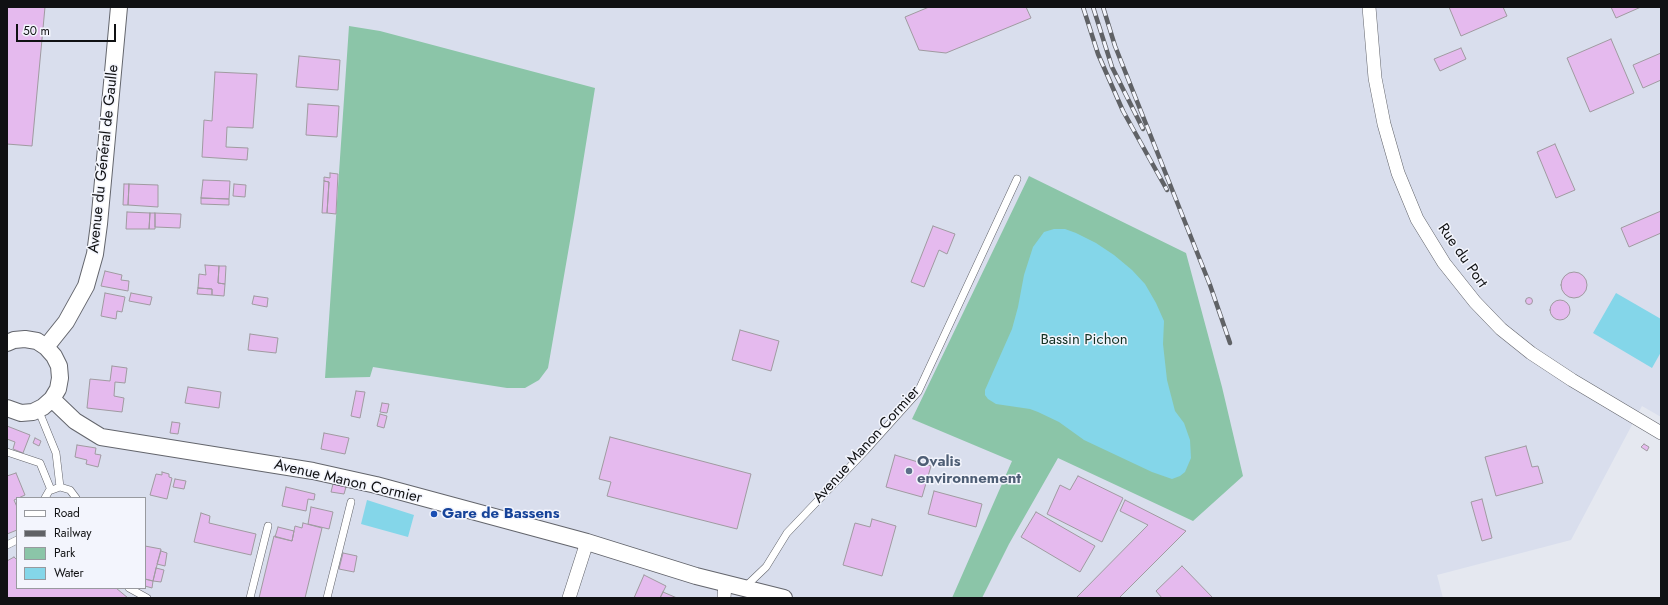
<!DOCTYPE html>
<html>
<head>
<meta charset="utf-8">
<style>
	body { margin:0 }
	#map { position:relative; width:1668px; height:605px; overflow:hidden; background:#e5e8f0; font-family:Jost,sans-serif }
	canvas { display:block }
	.frame { position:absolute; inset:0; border:8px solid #101113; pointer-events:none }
	.legend { position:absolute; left:16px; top:497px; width:130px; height:92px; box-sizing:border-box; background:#f3f5fd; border:1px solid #989a9f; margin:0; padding:5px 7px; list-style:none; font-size:12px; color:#101113 }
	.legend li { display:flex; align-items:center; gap:8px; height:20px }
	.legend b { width:20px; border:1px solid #989a9f }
	.scale { position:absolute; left:16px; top:24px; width:100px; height:18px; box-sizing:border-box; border:2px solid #101113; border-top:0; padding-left:5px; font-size:12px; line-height:14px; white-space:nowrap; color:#101113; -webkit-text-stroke:3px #f3f5fd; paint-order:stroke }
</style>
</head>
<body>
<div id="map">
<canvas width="1668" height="605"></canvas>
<div class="frame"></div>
<ul class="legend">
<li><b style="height:5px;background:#fff"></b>Road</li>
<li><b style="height:5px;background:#606266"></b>Railway</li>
<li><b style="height:11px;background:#8bc5a8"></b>Park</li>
<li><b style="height:11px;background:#84d6e9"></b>Water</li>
</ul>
<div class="scale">50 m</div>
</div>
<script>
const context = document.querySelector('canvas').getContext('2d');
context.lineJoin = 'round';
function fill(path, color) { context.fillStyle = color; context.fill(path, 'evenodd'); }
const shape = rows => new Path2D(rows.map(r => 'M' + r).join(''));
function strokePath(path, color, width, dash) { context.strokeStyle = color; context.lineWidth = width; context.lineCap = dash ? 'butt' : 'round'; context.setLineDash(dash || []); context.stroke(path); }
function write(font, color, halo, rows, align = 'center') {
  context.font = font + ' Jost,sans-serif'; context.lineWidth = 3; context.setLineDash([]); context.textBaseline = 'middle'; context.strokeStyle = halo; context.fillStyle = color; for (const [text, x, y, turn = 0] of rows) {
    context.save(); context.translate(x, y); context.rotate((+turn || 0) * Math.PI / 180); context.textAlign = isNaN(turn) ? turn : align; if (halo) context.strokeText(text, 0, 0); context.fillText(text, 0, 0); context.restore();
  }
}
const built = shape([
	[7,7,1661,7,1661,417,1642,406,1571,540,1437,575,1443,598,7,598],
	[17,498,145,498,145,588,17,588]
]);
const green = shape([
	[349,26,380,31,595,88,574,218,548,368,539,380,525,388,507,388,373,367,370,377,325,378],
	[1029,176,1186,253,1222,387,1243,476,1193,521,1058,458,1009,544,982,598,952,598,1012,461,912,419]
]);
const water = shape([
	[1054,229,1065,229,1076,233,1096,243,1114,255,1132,270,1145,284,1156,303,1164,321,1163,344,1167,380,1175,411,1184,423,1190,440,1191,458,1185,472,1180,476,1172,479,1152,472,1084,440,1059,422,1038,412,1030,409,996,404,988,399,985,395,985,390,1012,329,1018,307,1024,275,1033,247,1044,232],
	[1616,293,1661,319,1661,352,1652,368,1593,333],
	[367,500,414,515,408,537,361,524]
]);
const building = shape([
	[7,7,45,7,32,146,7,144,7,7],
	[929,7,1026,7,1031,18,946,53,919,50,905,17,929,7],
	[1449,7,1503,7,1507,16,1461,36,1449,7],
	[1611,7,1641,7,1616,18,1611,7],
	[1611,39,1634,93,1590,112,1567,58,1611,39],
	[1461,48,1466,59,1440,71,1434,59,1461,48],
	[1661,53,1661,80,1643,88,1633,65,1661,53],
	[299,56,340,60,338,90,296,87,299,56],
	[215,72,257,74,253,128,227,127,226,147,248,148,247,160,202,157,204,120,212,121,215,72],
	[308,104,339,106,337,137,306,135,308,104],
	[1555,144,1575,190,1556,198,1537,152,1555,144],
	[330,173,338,174,336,214,327,213,329,182,324,181,324,177,330,178,330,173],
	[203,180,230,181,229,199,201,198,203,180],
	[324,181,329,182,327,213,322,213,324,181],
	[124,184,129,184,128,205,123,205,124,184],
	[129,184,158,185,158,207,128,205,129,184],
	[234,184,246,185,245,197,233,196,234,184],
	[201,198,229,199,229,205,201,204,201,198],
	[1661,211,1661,233,1629,247,1621,228,1661,211],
	[127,212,150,213,149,229,126,229,127,212],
	[150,213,155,213,155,229,149,229,150,213],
	[155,213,181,214,180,228,155,227,155,213],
	[933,226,955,234,947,254,939,250,924,287,911,282,933,226],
	[205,265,219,266,218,283,225,284,224,296,212,295,212,289,198,288,199,274,206,275,205,265],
	[219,266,226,266,225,284,218,283,219,266],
	[105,271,122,275,121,280,129,281,128,291,101,286,105,271],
	'1561 285a13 13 0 1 1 26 0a13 13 0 1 1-26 0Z',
	[198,288,212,289,212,295,197,294,198,288],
	[105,293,125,297,122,312,117,311,116,319,101,316,105,293],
	[131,293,152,297,150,305,129,301,131,293],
	[254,296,268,298,267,307,252,304,254,296],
	'1525.5 301a3.5 3.5 0 1 1 7 0a3.5 3.5 0 1 1-7 0Z',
	'1550 310a10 10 0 1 1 20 0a10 10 0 1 1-20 0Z',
	[740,330,779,341,771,371,732,360,740,330],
	[250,334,278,338,276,353,248,350,250,334],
	[112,366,127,368,125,383,115,382,114,396,124,398,122,412,87,408,90,379,110,381,112,366],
	[188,387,221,392,219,408,185,403,188,387],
	[356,391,365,392,360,418,351,416,356,391],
	[382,403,389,404,387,413,380,412,382,403],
	[380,414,387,416,384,428,377,426,380,414],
	[172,422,180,423,178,434,170,433,172,422],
	[7,426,30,435,23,453,13,449,15,442,7,439,7,426],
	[324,433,349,438,345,454,321,449,324,433],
	[610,437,751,474,737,529,607,496,611,482,599,479,610,437],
	[35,438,41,441,39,446,33,443,35,438],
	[1644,444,1649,447,1647,451,1641,447,1644,444],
	[77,445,96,448,95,454,101,455,98,467,86,464,87,460,75,457,77,445],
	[1526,446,1532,467,1538,466,1543,483,1496,496,1485,457,1526,446],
	[895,455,931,466,922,497,886,487,895,455],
	[162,472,169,474,169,477,172,478,167,499,150,495,156,474,162,475,162,472],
	[16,473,25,495,14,500,17,507,17,530,7,534,7,476,16,473],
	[1078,476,1123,498,1102,542,1047,514,1060,485,1070,490,1078,476],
	[175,479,186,481,184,489,173,487,175,479],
	[333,484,346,487,344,494,331,492,333,484],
	[286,487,315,494,314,500,308,499,306,511,282,506,286,487],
	[934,491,982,504,976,527,928,514,934,491],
	[1482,499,1492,538,1482,541,1471,502,1482,499],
	[1125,500,1186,531,1119,598,1076,598,1148,525,1120,511,1125,500],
	[311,507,333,512,329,529,308,524,311,507],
	[1036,512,1095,546,1080,572,1021,537,1036,512],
	[201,513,210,516,209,523,256,534,251,555,194,542,201,513],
	[872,519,896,526,882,576,843,565,855,523,870,527,872,519],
	[303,523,322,528,305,598,259,598,274,536,292,541,295,526,302,528,303,523],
	[278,527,294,531,292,541,275,537,278,527],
	[145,546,161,549,153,581,145,579,145,546],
	[161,551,167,553,165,566,157,564,161,551],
	[343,553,357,556,354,572,339,569,343,553],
	[14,557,17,560,17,588,116,588,128,598,7,598,7,561,14,557],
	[1182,566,1213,598,1162,598,1156,591,1182,566],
	[156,568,164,570,161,582,153,581,156,568],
	[644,575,666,586,660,598,634,598,644,575],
	[145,579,153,581,152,588,145,586,145,579],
	[663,592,677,598,660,598,663,592]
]);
const service = shape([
	[38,409,56,453,60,487],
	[7,452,40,463,51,490],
	[45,498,49,491,60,487,70,490,76,498],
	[7,545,17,540],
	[129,588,147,598],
	[744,588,766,567,787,533,865,451,918,392,1017,179],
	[250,598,268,526],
	[327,598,351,502]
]);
const minor = shape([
	[1369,7,1375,78,1384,124,1398,173,1417,219,1444,263,1475,302,1501,329,1531,353,1572,380,1661,433],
	[569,598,587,542],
	[724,598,725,583]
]);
const tertiary = shape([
	[7,343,14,340,25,339,37,341,46,347,54,356,59,366,60,378,58,389,52,399,43,407,33,412,21,413,7,408],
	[46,347,66,322,86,286,95,254,99,224,119,7],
	[52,399,75,421,101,437,313,471,376,485,587,542,696,576,784,598]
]);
const rail = shape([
	[1083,7,1098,54,1123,111,1167,190],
	[1093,7,1112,67,1143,129],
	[1103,7,1115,46,1210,285,1230,343]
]);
const markers = [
	[909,471,4,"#5c6f8a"],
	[434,514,4,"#1a4fb4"]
];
const streetNames = [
	["Avenue du Général de Gaulle",104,159,-84],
	["Rue du Port",1462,256,55],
	["Avenue Manon Cormier",867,445,-48],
	["Avenue Manon Cormier",348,482,13]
];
const parkNames = [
	["Bassin Pichon",1084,340]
];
const serviceNames = [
	["Ovalis",917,462],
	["environnement",917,479]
];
const transitNames = [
	["Gare de Bassens",442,514]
];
fill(built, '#d9deed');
fill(green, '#8bc5a8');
fill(water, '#84d6e9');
fill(building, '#e5baee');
strokePath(building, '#a09ba1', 1);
strokePath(service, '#63656c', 8);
strokePath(minor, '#63656c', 14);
strokePath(tertiary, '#63656c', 18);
strokePath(service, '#fff', 7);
strokePath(minor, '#fff', 13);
strokePath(tertiary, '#fff', 16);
strokePath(rail, '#606266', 4.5);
strokePath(rail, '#f3f5fd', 3, [9]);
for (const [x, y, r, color] of markers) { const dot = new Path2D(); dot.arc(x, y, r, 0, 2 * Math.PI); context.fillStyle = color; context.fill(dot); strokePath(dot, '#f3f5fd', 1.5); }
write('15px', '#101113', '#f3f5fd', streetNames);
write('15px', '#123123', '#f3f5fd', parkNames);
write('bold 15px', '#4e5e75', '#f3f5fd', serviceNames, 'left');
write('bold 15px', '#164399', '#f3f5fd', transitNames, 'left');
</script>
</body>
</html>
